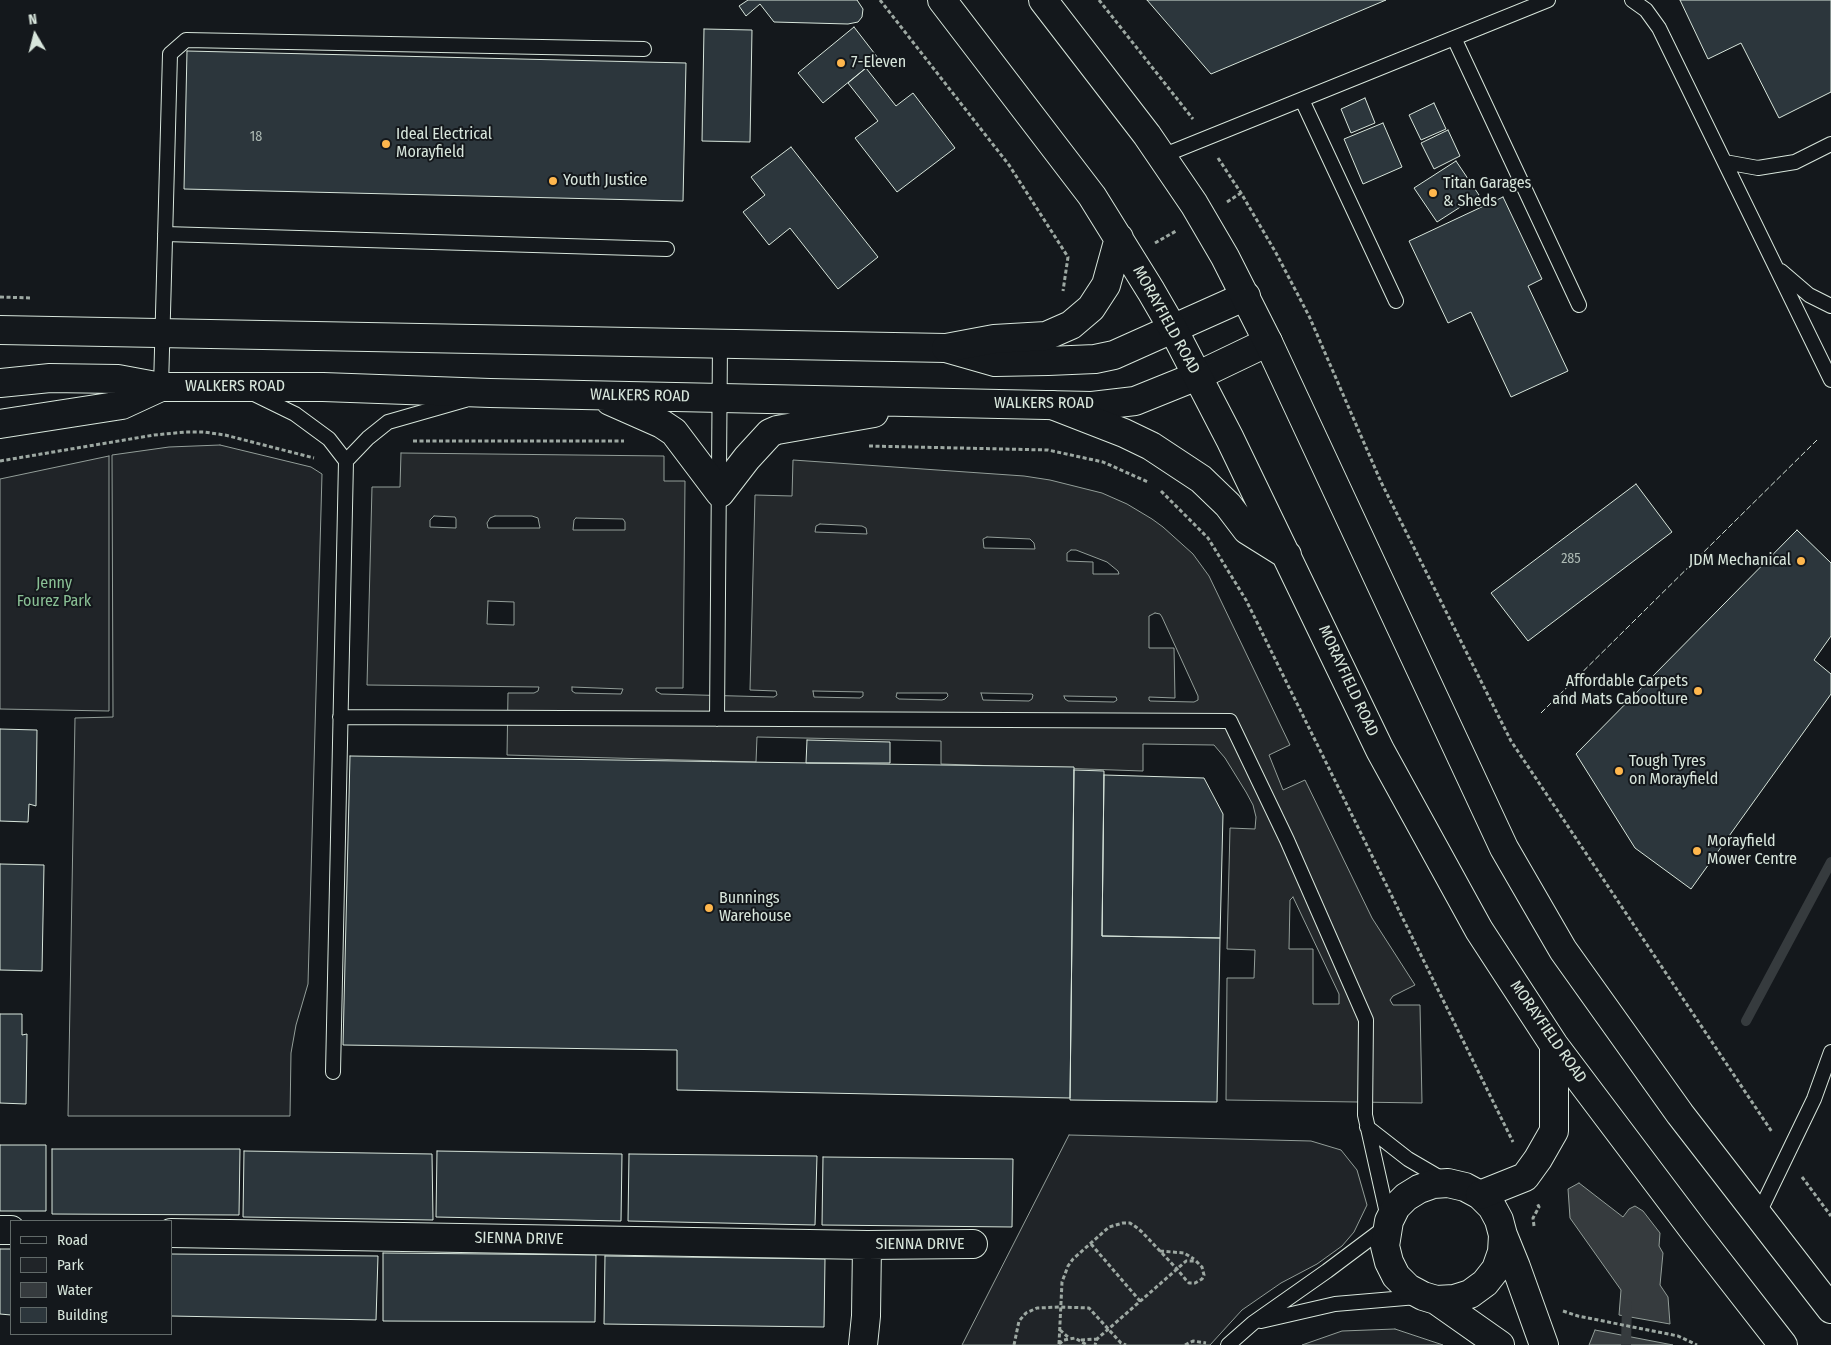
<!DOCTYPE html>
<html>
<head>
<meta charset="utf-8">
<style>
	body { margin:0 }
	#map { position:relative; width:1831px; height:1345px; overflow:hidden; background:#14181c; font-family:"Fira Sans Condensed",sans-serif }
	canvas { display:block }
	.legend { position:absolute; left:10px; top:1220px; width:162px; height:115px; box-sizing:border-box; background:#14181c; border:1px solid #626a69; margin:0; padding:6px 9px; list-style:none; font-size:15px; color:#d8e6dc }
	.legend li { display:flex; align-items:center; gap:10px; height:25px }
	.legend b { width:25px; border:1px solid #626a69 }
	.north { position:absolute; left:10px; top:10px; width:50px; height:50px; -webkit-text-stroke:4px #14181c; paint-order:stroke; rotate:352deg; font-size:14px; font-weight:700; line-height:20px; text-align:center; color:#d8e6dc }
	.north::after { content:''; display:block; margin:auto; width:18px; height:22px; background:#d8e6dc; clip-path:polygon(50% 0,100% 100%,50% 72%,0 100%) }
</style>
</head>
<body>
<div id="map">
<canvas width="1831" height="1345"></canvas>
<ul class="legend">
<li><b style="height:6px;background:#14181c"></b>Road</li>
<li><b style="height:14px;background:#202428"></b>Park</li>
<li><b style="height:14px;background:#363b3e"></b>Water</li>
<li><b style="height:14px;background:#2c363c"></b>Building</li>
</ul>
<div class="north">N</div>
</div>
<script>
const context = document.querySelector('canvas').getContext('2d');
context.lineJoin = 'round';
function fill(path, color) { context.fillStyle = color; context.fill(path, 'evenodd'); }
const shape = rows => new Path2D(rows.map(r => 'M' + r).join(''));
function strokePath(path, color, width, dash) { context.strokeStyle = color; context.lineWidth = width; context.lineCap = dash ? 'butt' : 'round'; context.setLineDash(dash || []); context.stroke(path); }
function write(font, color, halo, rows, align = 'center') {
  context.font = font + ' "Fira Sans Condensed",sans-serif'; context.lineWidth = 4; context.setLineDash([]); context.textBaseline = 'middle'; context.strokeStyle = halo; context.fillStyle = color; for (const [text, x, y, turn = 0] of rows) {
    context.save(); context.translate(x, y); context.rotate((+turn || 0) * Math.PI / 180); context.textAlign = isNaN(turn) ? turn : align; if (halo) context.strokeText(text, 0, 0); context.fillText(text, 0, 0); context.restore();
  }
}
const green = shape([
	[220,445,311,467,322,474,308,984,296,1025,291,1053,290,1116,68,1116,75,718,113,717,112,455,169,447,220,445],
	[109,456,109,711,0,709,0,479,109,456],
	[1069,1135,1311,1141,1341,1150,1357,1170,1367,1205,1354,1232,1342,1246,1317,1264,1281,1283,1242,1310,1210,1345,962,1345,1069,1135],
	[1395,1329,1443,1345,1302,1345,1342,1331,1395,1329]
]);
const parking = shape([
	[401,453,664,456,664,481,685,481,683,688,656,688,656,691,661,694,774,697,777,695,776,691,750,690,755,495,792,496,793,460,1024,476,1050,480,1102,493,1127,504,1152,519,1163,527,1193,554,1209,576,1290,745,1269,755,1283,790,1305,780,1372,918,1415,985,1393,996,1390,1000,1393,1005,1420,1005,1422,1103,1226,1100,1227,978,1254,978,1255,950,1227,949,1230,828,1255,829,1256,817,1253,805,1246,792,1225,758,1214,745,1143,744,1143,771,941,764,941,741,757,737,756,762,507,755,508,693,534,693,538,691,539,687,367,685,372,487,400,487,401,453],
	[434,516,455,517,456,519,456,528,430,527,430,520,434,516],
	[495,516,532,516,538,518,540,528,488,528,487,523,490,518,495,516],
	[576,518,623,519,625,522,625,530,573,530,574,520,576,518],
	[820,524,862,526,866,528,867,534,815,532,816,526,820,524],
	[987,537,1030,539,1034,543,1035,549,984,548,983,539,987,537],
	[1071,550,1076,550,1107,562,1118,571,1119,574,1093,574,1093,562,1067,561,1067,553,1071,550],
	[488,601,514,602,514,625,487,624,488,601],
	[1155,613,1160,614,1162,617,1198,696,1198,700,1194,702,1150,701,1149,700,1149,697,1175,698,1174,648,1149,648,1149,616,1155,613],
	[572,687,623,689,621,694,575,693,572,691,572,687],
	[813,691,863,692,863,696,860,698,814,697,813,691],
	[897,693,947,693,948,696,945,699,942,700,899,699,896,697,897,693],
	[981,693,1032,694,1033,695,1032,699,1029,701,983,700,981,693],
	[1064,696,1116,697,1117,700,1114,702,1068,701,1065,699,1064,696],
	[1293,897,1339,994,1339,1004,1313,1004,1313,949,1289,949,1290,900,1293,897]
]);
const water = shape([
	[1579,1183,1623,1217,1629,1209,1635,1206,1643,1211,1660,1233,1659,1246,1663,1253,1660,1285,1668,1297,1670,1324,1619,1315,1621,1290,1570,1218,1568,1189,1579,1183],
	[1595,1330,1673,1345,1589,1345,1595,1330]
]);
const stream = shape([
	[1746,1021,1831,862],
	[1626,1345,1627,1304]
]);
const building = shape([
	[748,0,857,0,863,9,862,17,858,22,848,24,774,22,760,4,746,16,739,6,748,0],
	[1147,0,1386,0,1211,74,1147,0],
	[1680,0,1831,0,1831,92,1779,118,1741,43,1708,59,1680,0],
	[854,27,878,58,823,103,798,73,854,27],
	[704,29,752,30,750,142,702,141,704,29],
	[187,51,686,63,683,201,184,189,187,51],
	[866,68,896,106,913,93,955,148,897,192,855,138,878,121,848,83,866,68],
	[1365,98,1375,123,1351,133,1341,109,1365,98],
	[1434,103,1446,129,1421,140,1409,115,1434,103],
	[1383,123,1402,167,1363,184,1344,139,1383,123],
	[1448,130,1460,156,1434,169,1421,143,1448,130],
	[791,147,878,257,838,289,790,228,769,245,743,212,765,195,751,177,791,147],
	[1456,161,1479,195,1437,222,1414,188,1456,161],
	[1503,197,1542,279,1528,286,1568,371,1511,397,1471,312,1448,323,1409,241,1503,197],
	[1636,484,1672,532,1528,641,1491,593,1636,484],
	[1797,530,1831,563,1831,636,1814,660,1831,674,1831,694,1691,889,1635,848,1576,754,1797,530],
	[0,729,37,730,36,806,29,804,28,822,0,821,0,729],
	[807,740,890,742,890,763,806,763,807,740],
	[350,756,1074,767,1070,1098,677,1090,677,1050,343,1045,350,756],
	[1074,770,1104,771,1102,936,1220,938,1217,1102,1070,1100,1074,770],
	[1104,775,1204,778,1223,814,1220,938,1102,936,1104,775],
	[0,864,44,865,42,971,0,970,0,864],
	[0,1014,22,1014,22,1035,27,1034,26,1104,0,1103,0,1014],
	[0,1145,46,1145,46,1211,0,1211,0,1145],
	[52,1149,240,1149,239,1215,52,1214,52,1149],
	[244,1151,432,1154,433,1220,243,1217,244,1151],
	[437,1151,622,1154,621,1221,436,1217,437,1151],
	[629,1154,817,1156,815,1225,628,1221,629,1154],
	[823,1157,1013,1159,1012,1227,822,1225,823,1157],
	[0,1249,11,1249,11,1315,0,1314,0,1249],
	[383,1253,596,1255,595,1322,383,1321,383,1253],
	[171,1254,378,1256,376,1320,171,1316,171,1254],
	[605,1256,825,1259,824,1327,604,1324,605,1256]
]);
const path = shape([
	[880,0,1009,165,1068,257,1063,291],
	[1099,0,1193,119],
	[1218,158,1241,193,1276,253,1309,316,1381,482,1511,741,1772,1132],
	[1227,202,1241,193],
	[1155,243,1176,231],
	[0,297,32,298],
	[413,441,624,441],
	[869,446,1048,450,1103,462,1148,482],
	[0,461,154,435,186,432,204,432,225,435,314,458],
	[1161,491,1208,538,1246,600,1513,1142],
	[1802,1177,1831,1216],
	[1534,1226,1533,1218,1539,1207,1537,1203],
	[1091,1244,1140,1301],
	[1160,1251,1184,1253,1194,1259],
	[1563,1311,1578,1316,1678,1336,1697,1345],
	[1060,1330,1069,1338],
	[1081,1340,1097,1339],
	[1059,1344,1062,1282,1068,1266,1073,1259,1109,1227,1123,1223,1130,1223,1136,1227,1142,1232,1177,1269,1186,1280,1189,1283,1195,1283,1202,1279,1204,1275,1202,1267,1196,1261,1186,1261,1177,1269,1097,1339,1095,1345],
	[1059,1344,1064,1340,1075,1338,1087,1345],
	[1014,1345,1019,1321,1026,1313,1037,1308,1061,1307,1089,1308,1121,1343,1126,1345],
	[1185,1345,1193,1341,1206,1343]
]);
const lane = shape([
	[1632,0,1646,10,1659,28,1831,380],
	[1454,38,1579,305],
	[1302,100,1396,301],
	[1162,156,1548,0],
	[1725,162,1758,168,1795,162,1831,144],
	[165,234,667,249],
	[1781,271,1809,295,1831,306],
	[161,387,170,54,186,40,644,49],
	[252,393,295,414,329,439,346,461,333,1072],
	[346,461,368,438,388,422,465,400],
	[340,717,1230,721,1287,840,1366,1020,1365,1115,1388,1218],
	[717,719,720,344],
	[1367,1127,1408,1159,1444,1180],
	[1758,1215,1814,1099,1831,1052],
	[1261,1321,1335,1304,1417,1297],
	[1228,1345,1253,1323,1327,1271,1387,1226]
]);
const street = shape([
	[0,1230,11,1230],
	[171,1233,867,1245,973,1244],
	[1503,1235,1502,1252,1496,1269,1485,1283,1470,1294,1454,1299,1436,1300,1423,1296,1408,1288,1396,1276,1389,1262,1385,1246,1389,1221,1396,1207,1406,1197,1419,1189,1433,1184,1448,1183,1465,1187,1480,1195,1492,1207,1499,1220,1503,1235,1516,1267,1544,1345],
	[1436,1300,1500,1345],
	[863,1345,866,1316,867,1245]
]);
const secondary = shape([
	[0,330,946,348,995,362,1048,361,1095,359,1114,355,1246,296],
	[0,383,50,378,118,379,161,387,323,387,490,393,1092,406,1135,401,1197,376,1268,342],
	[610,401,662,424,674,432,720,493,747,458,770,433,777,430,874,413],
	[0,424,122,405,161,387]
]);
const primary = shape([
	[942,0,1092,196,1151,291,1173,329,1230,439,1380,750,1479,930,1554,1045,1695,1232,1783,1345],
	[1043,0,1147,135,1194,204,1225,257,1268,342,1504,848,1563,950,1680,1114,1831,1309],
	[946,348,994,339,1046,336,1071,325,1091,308,1106,285,1119,238],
	[1052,405,1124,433,1151,446,1201,479,1228,505,1247,530,1287,555],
	[1480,1195,1525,1177,1538,1159,1554,1131,1554,1045]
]);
const fence = shape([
	[1541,713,1817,440]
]);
const markers = [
	[841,63,5,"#ffb74d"],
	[386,144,5,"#ffb74d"],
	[553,181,5,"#ffb74d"],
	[1433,193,5,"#ffb74d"],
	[1801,561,5,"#ffb74d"],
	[1698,691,5,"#ffb74d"],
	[1619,771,5,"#ffb74d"],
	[1697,851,5,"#ffb74d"],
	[709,908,5,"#ffb74d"]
];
const numberNames = [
	["18",256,137],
	["285",1571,559]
];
const poiNames = [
	["7-Eleven",851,63],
	["Ideal Electrical",396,135],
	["Morayfield",396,153],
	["Youth Justice",563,181],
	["Titan Garages",1443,184],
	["& Sheds",1443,202],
	["JDM Mechanical",1791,561,"right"],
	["Affordable Carpets",1688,682,"right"],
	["and Mats Caboolture",1688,700,"right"],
	["Tough Tyres",1629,762],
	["on Morayfield",1629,780],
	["Morayfield",1707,842],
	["Mower Centre",1707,860],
	["Bunnings",719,899],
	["Warehouse",719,917]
];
const streetNames = [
	["MORAYFIELD ROAD",1166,320,61],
	["WALKERS ROAD",235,387],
	["WALKERS ROAD",640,396,1],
	["WALKERS ROAD",1044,404],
	["MORAYFIELD ROAD",1348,681,65],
	["MORAYFIELD ROAD",1548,1032,55],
	["SIENNA DRIVE",519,1239,1],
	["SIENNA DRIVE",920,1245]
];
const parkNames = [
	["Jenny",54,584],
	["Fourez Park",54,602]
];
fill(green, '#202428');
strokePath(green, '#939e99', 1);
fill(parking, '#24282b');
strokePath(parking, '#939e99', 1);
fill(water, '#363b3e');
strokePath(water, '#939e99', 1);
strokePath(stream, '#363b3e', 10);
fill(building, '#2c363c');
strokePath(building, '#d8e6dc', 1);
strokePath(lane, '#d8e6dc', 16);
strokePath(street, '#d8e6dc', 30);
strokePath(secondary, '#d8e6dc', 30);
strokePath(primary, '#d8e6dc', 30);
strokePath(path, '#9da8a2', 3, [4, 2.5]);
strokePath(lane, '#14181c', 14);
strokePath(street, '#14181c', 28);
strokePath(secondary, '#14181c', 28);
strokePath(primary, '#14181c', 28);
strokePath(fence, '#d8e6dc', 1, [6, 2.5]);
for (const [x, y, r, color] of markers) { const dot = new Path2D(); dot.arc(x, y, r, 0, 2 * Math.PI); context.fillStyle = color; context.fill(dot); strokePath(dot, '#14181c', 2); }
write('14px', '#adbab4', null, numberNames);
write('16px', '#d8e6dc', '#14181c', poiNames, 'left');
write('16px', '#d8e6dc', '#14181c', streetNames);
write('16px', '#8ac095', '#14181c', parkNames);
</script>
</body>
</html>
